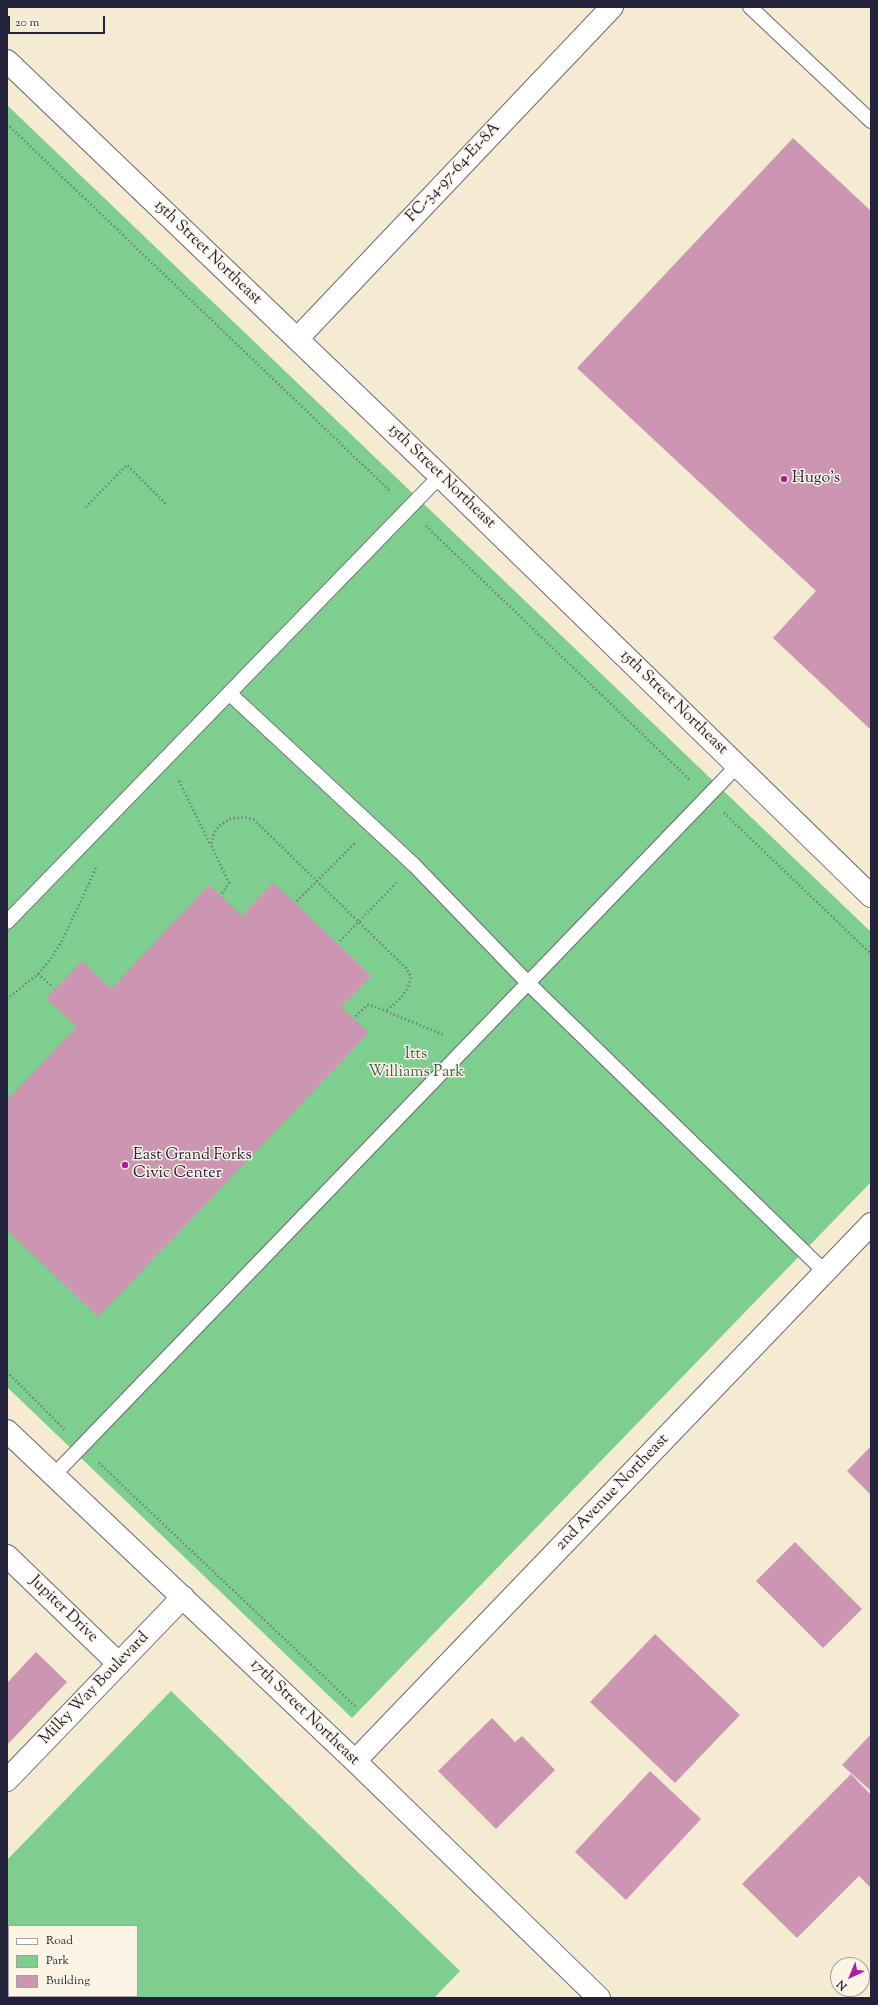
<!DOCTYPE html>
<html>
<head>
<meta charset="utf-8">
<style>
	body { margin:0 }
	#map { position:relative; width:878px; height:2005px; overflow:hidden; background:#f5ebd3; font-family:"Sorts Mill Goudy",serif }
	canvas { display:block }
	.frame { position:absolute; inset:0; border:8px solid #22223b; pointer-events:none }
	.legend { position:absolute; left:8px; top:1925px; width:130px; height:72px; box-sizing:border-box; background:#fcf5e5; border:1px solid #a5a1a1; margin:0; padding:5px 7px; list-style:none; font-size:12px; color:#22223b }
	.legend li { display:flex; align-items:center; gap:8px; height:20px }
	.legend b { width:20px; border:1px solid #a5a1a1 }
	.north { position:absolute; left:830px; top:1957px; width:40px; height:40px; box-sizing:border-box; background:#fcf5e5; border:1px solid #a5a1a1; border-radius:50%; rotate:224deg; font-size:11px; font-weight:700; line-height:16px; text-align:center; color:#22223b }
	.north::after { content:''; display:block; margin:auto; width:14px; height:18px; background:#b5179e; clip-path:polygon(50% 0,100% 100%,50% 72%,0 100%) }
	.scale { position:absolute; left:8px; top:16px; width:97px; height:18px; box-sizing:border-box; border:2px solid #22223b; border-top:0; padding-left:5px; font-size:12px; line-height:14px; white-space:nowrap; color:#22223b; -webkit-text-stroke:3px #fcf5e5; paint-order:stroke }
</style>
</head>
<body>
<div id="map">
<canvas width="878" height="2005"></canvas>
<div class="frame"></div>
<ul class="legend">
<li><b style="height:5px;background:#fff"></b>Road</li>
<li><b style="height:11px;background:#7dce8f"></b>Park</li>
<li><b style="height:11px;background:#cc96b3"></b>Building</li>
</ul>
<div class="north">N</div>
<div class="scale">20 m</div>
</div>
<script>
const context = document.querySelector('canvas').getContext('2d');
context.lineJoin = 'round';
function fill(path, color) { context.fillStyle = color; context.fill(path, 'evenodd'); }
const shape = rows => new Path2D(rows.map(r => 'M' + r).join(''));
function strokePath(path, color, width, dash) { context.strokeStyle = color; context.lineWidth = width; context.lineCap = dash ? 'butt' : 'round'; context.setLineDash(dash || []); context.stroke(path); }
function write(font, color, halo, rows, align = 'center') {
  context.font = font + ' "Sorts Mill Goudy",serif'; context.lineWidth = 3; context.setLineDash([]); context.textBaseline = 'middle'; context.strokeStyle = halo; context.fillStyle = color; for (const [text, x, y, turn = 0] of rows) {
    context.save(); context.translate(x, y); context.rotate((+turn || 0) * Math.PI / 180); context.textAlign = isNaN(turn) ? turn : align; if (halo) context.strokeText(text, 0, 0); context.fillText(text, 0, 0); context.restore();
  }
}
const green = shape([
	[7,105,871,932,871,1182,352,1718,7,1387],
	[171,1691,460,1971,434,1998,7,1998,7,1860],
	[9,1926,137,1926,137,1996,9,1996]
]);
const building = shape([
	[793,138,871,211,871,730,773,638,816,591,577,368],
	[273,882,371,976,341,1007,369,1033,98,1317,7,1230,7,1100,77,1027,46,998,82,961,111,989,209,885,242,916],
	[871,1446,871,1495,847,1471],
	[795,1542,862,1609,823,1648,756,1581],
	[655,1634,740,1715,675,1783,590,1702],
	[36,1652,67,1682,7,1745,7,1683],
	[492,1718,515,1742,522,1736,555,1770,496,1829,438,1771],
	[871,1734,871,1791,842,1765],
	[650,1771,701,1819,626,1900,575,1852],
	[851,1774,871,1795,871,1888,859,1876,797,1938,742,1884]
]);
const path = shape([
	[7,124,391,492],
	[86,507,127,465,167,505],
	[426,526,690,780],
	[179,781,210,844],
	[724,813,871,954],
	[222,893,229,883,211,845,213,836,219,826,230,819,244,817,254,820,406,968,411,977,408,987,401,998,386,1011],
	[297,901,355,843],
	[340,941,398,881],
	[38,974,52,986],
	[7,999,38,974,53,956,63,939,97,866],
	[356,1016,367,1005,373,1006,444,1035],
	[7,1372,65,1430],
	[99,1463,356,1707]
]);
const lane = shape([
	[750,7,871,121],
	[229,693,414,865,528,983,825,1272],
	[7,922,440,476],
	[54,1475,737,766]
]);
const street = shape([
	[7,61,440,476,871,896],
	[297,339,612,7],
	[7,1431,355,1761,599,1998],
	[7,1556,119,1664],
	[355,1761,871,1224],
	[7,1780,183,1597]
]);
const markers = [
	[784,479,4,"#b5179e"],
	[125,1165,4,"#b5179e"]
];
const streetNames = [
	["FC-34-97-64-E1-8A",454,173,-47],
	["15th Street Northeast",207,253,44],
	["15th Street Northeast",441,477,44],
	["15th Street Northeast",673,703,44],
	["2nd Avenue Northeast",613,1493,-46],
	["Jupiter Drive",63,1610,44],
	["Milky Way Boulevard",95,1689,-46],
	["17th Street Northeast",304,1713,44]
];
const poiNames = [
	["Hugo's",792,479],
	["East Grand Forks",133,1156],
	["Civic Center",133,1174]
];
const parkNames = [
	["Itts",416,1055],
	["Williams Park",416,1073]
];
fill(green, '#7dce8f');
fill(building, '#cc96b3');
strokePath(lane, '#6c6870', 16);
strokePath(street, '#6c6870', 24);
strokePath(path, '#6c6870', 2.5, [1, 3]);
strokePath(lane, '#fff', 14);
strokePath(street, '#fff', 22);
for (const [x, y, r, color] of markers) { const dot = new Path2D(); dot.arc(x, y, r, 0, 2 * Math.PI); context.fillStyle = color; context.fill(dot); strokePath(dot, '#fcf5e5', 1.5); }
write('16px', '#22223b', '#fcf5e5', streetNames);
write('16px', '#22223b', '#fcf5e5', poiNames, 'left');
write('16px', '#425e58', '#fcf5e5', parkNames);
</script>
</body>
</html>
